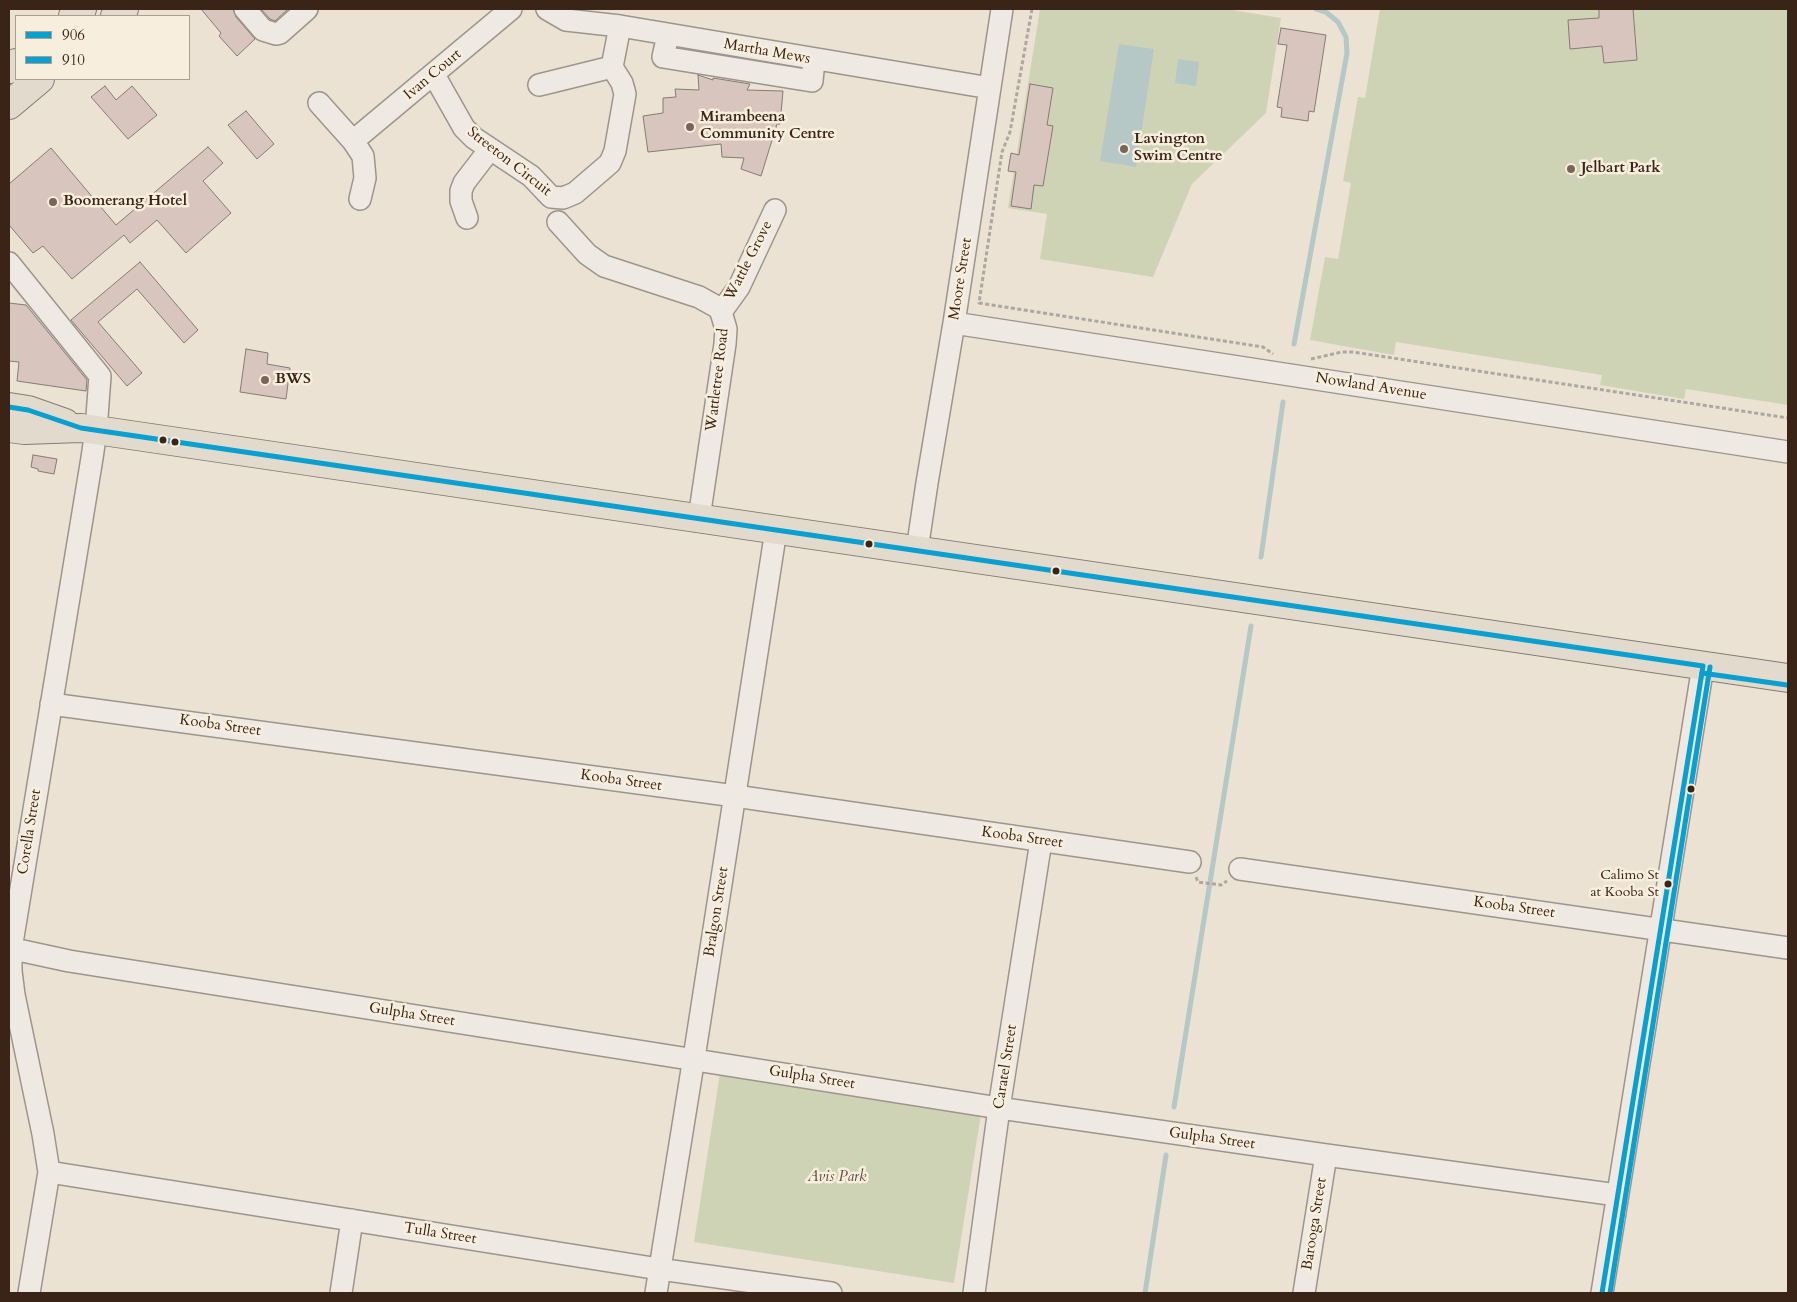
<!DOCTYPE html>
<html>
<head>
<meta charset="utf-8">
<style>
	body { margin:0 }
	#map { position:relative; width:1797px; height:1302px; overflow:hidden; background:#ebe2d4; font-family:Cardo,serif }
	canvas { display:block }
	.frame { position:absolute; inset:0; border:10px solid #3a2418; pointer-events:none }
	.legend { position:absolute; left:15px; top:15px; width:175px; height:65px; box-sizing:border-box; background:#f8eedd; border:1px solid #ac9d8e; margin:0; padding:6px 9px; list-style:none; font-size:15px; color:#3a2418 }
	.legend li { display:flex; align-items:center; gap:10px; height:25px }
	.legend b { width:25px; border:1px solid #ac9d8e }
</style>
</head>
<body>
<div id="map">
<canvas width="1797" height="1302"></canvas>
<div class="frame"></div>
<ul class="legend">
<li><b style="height:6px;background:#099fcf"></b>906</li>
<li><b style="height:6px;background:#099fcf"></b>910</li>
</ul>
</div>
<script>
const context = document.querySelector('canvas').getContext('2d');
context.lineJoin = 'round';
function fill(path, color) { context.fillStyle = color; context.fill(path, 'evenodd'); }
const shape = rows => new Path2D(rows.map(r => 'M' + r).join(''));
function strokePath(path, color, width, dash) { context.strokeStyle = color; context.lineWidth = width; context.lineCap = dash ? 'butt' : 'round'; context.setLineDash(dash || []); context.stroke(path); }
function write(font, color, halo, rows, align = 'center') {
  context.font = font + ' Cardo,serif'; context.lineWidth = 5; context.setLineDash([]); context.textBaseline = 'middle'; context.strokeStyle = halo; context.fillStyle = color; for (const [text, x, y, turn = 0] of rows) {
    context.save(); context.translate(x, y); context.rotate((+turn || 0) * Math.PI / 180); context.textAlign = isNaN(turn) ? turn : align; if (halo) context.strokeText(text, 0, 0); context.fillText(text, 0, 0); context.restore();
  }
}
const green = shape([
	[1040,9,1226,9,1281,18,1266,113,1192,184,1153,277,1040,259,1047,214,1008,208],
	[1380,9,1788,9,1788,405,1686,389,1684,399,1600,385,1602,375,1396,342,1394,355,1310,340,1325,257,1338,259,1351,183,1343,181,1358,97,1365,98],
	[720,1073,981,1114,954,1283,694,1242]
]);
const water = shape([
	[1119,44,1154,49,1136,167,1100,161],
	[1178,59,1199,62,1196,86,1175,83]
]);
const stream = shape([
	[1294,344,1347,53,1346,37,1338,22,1326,12,1316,9],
	[1261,557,1283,402],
	[1174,1107,1251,626],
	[1145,1293,1166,1155]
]);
const building = shape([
	[201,9,233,9,236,17,255,39,237,56,219,36,221,33,201,9],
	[261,9,288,9,275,21,270,19,261,9],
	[1599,9,1633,9,1637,60,1604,63,1602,46,1570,49,1568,20,1599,18,1599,9],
	[1281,28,1326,35,1314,112,1309,111,1308,121,1281,117,1282,108,1277,107,1287,45,1278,44,1281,28],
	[698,75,713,80,713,78,750,84,747,90,783,91,780,124,777,124,761,176,741,169,744,158,722,157,721,144,648,152,643,116,663,113,663,98,676,97,675,89,699,90,698,75],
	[1030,84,1053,88,1047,125,1053,126,1043,186,1034,185,1031,209,1011,206,1016,172,1008,171,1011,153,1019,155,1030,84],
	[105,86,116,100,132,86,157,115,128,139,91,97,105,86],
	[246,111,274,144,257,159,228,125,246,111],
	[208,147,223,163,203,181,231,213,186,253,157,220,130,243,124,235,72,279,43,246,33,253,9,225,9,184,51,148,116,225,208,147],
	[140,262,198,330,184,343,137,289,98,322,142,373,127,386,71,320,140,262],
	[9,303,26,305,87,380,86,391,17,381,19,362,9,361,9,303],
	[246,349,268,353,267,364,290,368,286,399,240,392,246,349],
	[33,455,57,459,54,474,38,471,38,469,31,467,33,455]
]);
const path = shape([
	[1032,9,1010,132,1002,152,979,303,1263,347,1273,354],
	[1311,359,1342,352,1353,352,1788,418],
	[1196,877,1198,882,1221,885,1227,881]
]);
const minor = shape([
	[245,9,263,30,276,34,280,33,307,9],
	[547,9,566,20,620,26,990,88],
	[668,35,663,57,812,81,814,60],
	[434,75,464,128,474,138,531,176,551,197,563,198,575,193,610,163,615,151,625,94,622,83,612,67,620,26],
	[539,85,612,67],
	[319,103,353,141,363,156,365,178,360,199],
	[353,141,511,9],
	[467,218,461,201,461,191,464,183,490,149],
	[558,222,587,254,604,266,699,297,717,307,721,312,726,329,725,344,699,518],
	[9,263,100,376,96,430,92,458,11,949,11,971,14,995,43,1134,49,1172,29,1293],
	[721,312,739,287,775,210],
	[954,323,1788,452],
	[917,550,927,483,954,323,1002,9],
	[51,704,735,796,1190,862],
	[1240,869,1788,948],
	[9,948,69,961,999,1108,1326,1155,1617,1195],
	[49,1172,659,1269,831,1293],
	[341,1293,352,1220],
	[656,1293,696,1045,776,530],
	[974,1293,999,1108,1041,841],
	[1304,1293,1326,1155],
	[1602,1293,1703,666]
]);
const major = shape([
	[73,16,82,9],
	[115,16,124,9],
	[9,69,16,63],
	[9,105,40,79],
	[9,407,28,410,65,423],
	[9,428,24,430,81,428,96,430,1788,678]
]);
const bus1 = shape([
	[9,407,28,410,81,428,1703,666],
	[1602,1293,1703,666]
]);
const bus2 = shape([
	[1702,673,1787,685],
	[1610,1293,1710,667]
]);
const markers = [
	[690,127,5,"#78665a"],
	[1124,149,5,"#78665a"],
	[1571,169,5,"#78665a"],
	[53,202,5,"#78665a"],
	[265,380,5,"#78665a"],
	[163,440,4.5,"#3a2418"],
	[175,442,4.5,"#3a2418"],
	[869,544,4.5,"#3a2418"],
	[1056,571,4.5,"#3a2418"],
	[1691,789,4.5,"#3a2418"],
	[1668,884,4.5,"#3a2418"]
];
const busNames = [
	["Calimo St",1659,876],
	["at Kooba St",1659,893]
];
const streetNames = [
	["Martha Mews",767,52,10],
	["Ivan Court",433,75,-40],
	["Streeton Circuit",509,162,38],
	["Wattle Grove",749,261,-63],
	["Moore Street",961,279,-81],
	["Wattletree Road",718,380,-83],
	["Nowland Avenue",1371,387,9],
	["Kooba Street",220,726,8],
	["Kooba Street",621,781,8],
	["Corella Street",30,832,-81],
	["Kooba Street",1022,838,8],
	["Kooba Street",1514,908,8],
	["Bralgon Street",717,912,-81],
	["Gulpha Street",412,1015,9],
	["Caratel Street",1006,1067,-81],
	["Gulpha Street",812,1078,9],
	["Gulpha Street",1212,1139,8],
	["Barooga Street",1315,1224,-81],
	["Tulla Street",440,1234,9]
];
const poiNames = [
	["Mirambeena",700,118],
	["Community Centre",700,135],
	["Lavington",1134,140],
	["Swim Centre",1134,157],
	["Jelbart Park",1581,169],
	["Boomerang Hotel",63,202],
	["BWS",275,380]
];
const parkNames = [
	["Avis Park",837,1178]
];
fill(green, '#ced3b5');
fill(water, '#b5c8c5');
strokePath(stream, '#b5c8c5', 5);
fill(building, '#d8c5bd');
strokePath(building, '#847b73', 1);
strokePath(minor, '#9d958b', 24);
strokePath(major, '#847b73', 30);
strokePath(path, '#ada7a1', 3, [4, 2.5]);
strokePath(minor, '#eeeae3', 21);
strokePath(major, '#e2dacd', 28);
strokePath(bus1, '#099fcf', 5);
strokePath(bus2, '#099fcf', 5);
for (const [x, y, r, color] of markers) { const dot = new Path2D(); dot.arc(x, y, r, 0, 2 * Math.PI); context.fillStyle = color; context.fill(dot); strokePath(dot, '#f8eedd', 2); }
write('14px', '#3a2418', '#f8eedd', busNames, 'right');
write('15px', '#3a2418', '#f8eedd', streetNames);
write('bold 15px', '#3a2418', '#f8eedd', poiNames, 'left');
write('italic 15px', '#594c39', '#f8eedd', parkNames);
</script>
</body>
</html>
